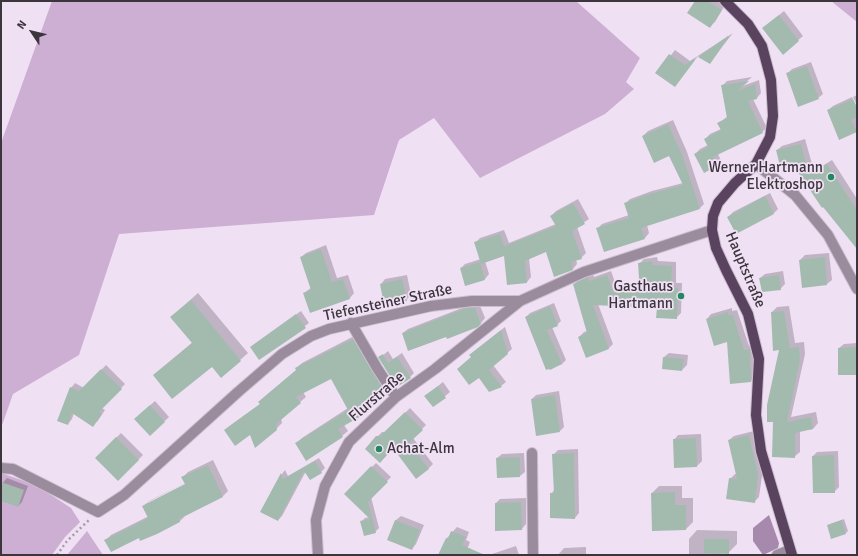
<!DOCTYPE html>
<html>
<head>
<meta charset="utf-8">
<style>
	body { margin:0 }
	#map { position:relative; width:858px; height:556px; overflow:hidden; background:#f0e0f4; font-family:Signika,sans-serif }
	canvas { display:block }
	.frame { position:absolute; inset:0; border:2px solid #3c353d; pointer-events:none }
	.north { position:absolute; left:12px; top:12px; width:40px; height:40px; -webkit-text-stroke:3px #f0e0f4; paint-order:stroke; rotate:305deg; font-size:11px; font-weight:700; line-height:16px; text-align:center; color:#3c353d }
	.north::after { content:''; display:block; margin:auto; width:14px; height:18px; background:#3c353d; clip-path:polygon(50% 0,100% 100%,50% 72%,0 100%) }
</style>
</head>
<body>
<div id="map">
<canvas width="858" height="556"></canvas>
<div class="frame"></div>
<div class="north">N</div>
</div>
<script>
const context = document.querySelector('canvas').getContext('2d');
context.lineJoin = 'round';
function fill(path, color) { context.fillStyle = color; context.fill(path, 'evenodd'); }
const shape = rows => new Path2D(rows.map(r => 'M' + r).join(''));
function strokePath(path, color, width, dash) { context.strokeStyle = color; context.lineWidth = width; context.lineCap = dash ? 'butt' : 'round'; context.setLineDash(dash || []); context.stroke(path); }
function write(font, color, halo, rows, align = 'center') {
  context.font = font + ' Signika,sans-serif'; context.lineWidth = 3.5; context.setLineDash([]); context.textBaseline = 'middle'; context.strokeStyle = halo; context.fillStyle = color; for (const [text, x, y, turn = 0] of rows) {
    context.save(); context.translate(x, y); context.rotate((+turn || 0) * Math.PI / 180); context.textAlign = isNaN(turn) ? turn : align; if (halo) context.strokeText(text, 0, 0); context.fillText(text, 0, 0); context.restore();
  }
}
const green = shape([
	[52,1,576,1,640,58,626,82,634,89,605,114,480,178,434,118,399,140,374,215,119,234,79,355,13,394,1,428,1,143],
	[831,1,857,1,857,22],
	[1,473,36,485,71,508,80,522,65,537,52,555,1,555],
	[87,531,103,555,67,555]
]);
const water = shape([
	[769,515,779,543,778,548,763,555,753,541,753,528]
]);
const shadow = shape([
	[696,1,719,1,725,5,715,22,710,26],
	[784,11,803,36,783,53,763,28],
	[733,33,709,63,698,56,675,86,657,73,675,50,690,61],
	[811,62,823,94,818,98,788,73,792,69],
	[752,77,740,87,759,80,761,93,757,98,753,99,767,128,762,132,718,154,721,161,717,166,695,154,700,149,708,145,705,139,710,134,721,129,719,123,728,116,722,86,727,81],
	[857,95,857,105,853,97],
	[852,97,857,110,856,131,828,110,833,106],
	[673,120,687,152,704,204,700,208,647,225,649,233,645,238,605,251,597,229,602,224,629,215,625,204,630,199,652,191,683,183,670,155,643,136,648,131],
	[805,139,814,171,832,160,857,199,857,248,793,162,777,150,782,146],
	[770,193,778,209,774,213,737,233,728,217,733,212],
	[578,199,589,219,577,227,586,253,581,258,576,259,577,264,573,269,547,251,529,258,531,277,527,282,505,254,485,261,489,274,485,279,466,285,461,268,465,264,481,259,475,243,480,238,504,230,509,243,556,224,551,216,556,211],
	[326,245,337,278,348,275,354,293,350,298,310,312,304,293,312,287,301,257,306,253],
	[829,253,832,280,827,284,800,260,805,255],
	[657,257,658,261,676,262,676,283,682,283,681,313,676,318,658,307,598,304,613,344,609,348,587,356,579,337,584,332,587,331,574,285,578,280,593,274,594,277,611,271,617,288,641,289,639,264,644,259],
	[783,271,785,284,780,289,760,278,765,274],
	[407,275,411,295,406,300,381,284,385,279],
	[198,293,248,353,221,377,212,366,154,375,193,342,171,317],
	[479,303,485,318,481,323,403,333,408,329,472,304],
	[554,303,561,321,557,325,552,327,566,360,562,364,550,368,526,317,530,313],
	[789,306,795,343,804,342,805,354,791,417,816,412,818,423,813,429,800,431,800,452,794,457,773,456,780,349,772,312,777,307],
	[732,308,732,311,737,310,749,346,754,345,756,377,751,381,728,341,707,319,711,314],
	[301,311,309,323,260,359,251,347],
	[505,327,512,349,493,365,506,382,501,386,490,390,479,376,472,357,475,351],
	[358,334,389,391,366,413,344,425,348,431,342,436,296,444,302,438,348,408,331,378,303,392,306,397,281,418,282,423,276,429,250,434,225,430,231,425,260,404,297,370,296,368,302,363],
	[857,343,857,374,839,348,844,344],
	[388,351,393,359,402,353,414,373,409,378,380,358],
	[669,353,688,355,687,365,682,370,664,357],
	[106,365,125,384,102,408,105,410,97,422,74,413,72,419,68,424,71,388,75,383,84,388],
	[443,382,450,392,433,406,425,396],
	[559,391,564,427,560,431,532,399,536,395],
	[155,401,169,417,150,435,140,414],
	[410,408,426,425,413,438,433,464,428,469,394,447,385,457,377,437,382,432,386,432],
	[754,431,763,469,759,497,754,502,730,479,735,474,737,474,729,440,734,436],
	[121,433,143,455,118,480,96,458],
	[701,434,702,461,697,466,674,440,678,435],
	[578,449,579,513,575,518,551,494,555,489,553,455,558,450],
	[838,451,839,487,834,492,813,456,817,452],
	[524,453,525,472,520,476,497,458,502,454],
	[319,458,325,468,321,472,306,471,282,516,278,520,262,511,282,474,285,470,288,476],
	[213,460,228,491,223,496,185,516,180,521,141,540,139,536,106,540,111,535,149,516,144,506,149,501,185,483,182,478,188,472],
	[189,481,190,483,148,504,148,502],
	[376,463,391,477,371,497,379,528,375,532,361,522,365,518,369,517,345,494],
	[7,478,28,486,22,502,18,506,1,500,1,485],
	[659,486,682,486,682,498,693,498,693,522,686,529,652,493],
	[526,498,526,524,522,529,496,503,500,499],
	[401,516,424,525,416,544,412,549,388,540,396,520],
	[844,519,848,531,846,533,828,526,830,524],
	[457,527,469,532,466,540,470,542,465,555,439,555,447,538],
	[697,530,737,531,737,544,728,553,721,552,721,555,689,555,689,539],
	[516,546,519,555,489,555],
	[586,547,586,555,558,555,564,548]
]);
const building = shape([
	[695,1,707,1,722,10,710,28,687,13],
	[779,15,799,41,783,55,762,28],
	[728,36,729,37,710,64,698,57],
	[669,54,685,65,694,59,695,60,675,87,655,73],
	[807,66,819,99,798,107,786,73],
	[749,81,737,91,755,84,757,99,748,101,763,133,713,157,717,166,704,173,694,154,708,147,710,151,704,139,721,130,717,123,727,118,721,85],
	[853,99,857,107,857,117,851,120,857,132,839,140,827,110],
	[668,124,683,157,700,209,641,228,645,239,604,252,596,228,629,218,624,203,646,195,683,185,669,156,654,163,642,136],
	[801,144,809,175,827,164,857,210,857,249,823,207,822,208,792,163,780,166,776,150],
	[765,196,774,214,736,234,727,217],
	[573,203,585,224,572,231,582,259,571,262,573,270,554,277,546,252,525,261,527,283,507,285,504,256,481,264,474,242,500,234,504,246,556,226,550,216],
	[321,249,332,282,343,279,350,299,310,313,303,293,311,290,300,257],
	[825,257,827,285,802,288,799,260],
	[652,261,653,265,672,266,671,287,678,288,677,319,656,318,657,308,593,305,609,349,586,358,578,337,587,333,573,284,588,277,589,281,607,275,613,292,640,293,638,263],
	[480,262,485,280,465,286,460,268],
	[779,275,781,290,762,292,759,278],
	[402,279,407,301,384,305,380,284],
	[191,300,241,361,221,378,212,367,172,399,153,375,192,343,170,317],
	[550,306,558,326,547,330,562,364,550,370,549,369,546,370,525,317],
	[466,308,475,308,481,324,478,327,447,339,446,337,408,351,402,333],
	[784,311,790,348,799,347,800,360,787,422,811,417,813,429,795,433,795,458,772,457,773,422,767,422,767,405,779,350,773,351,771,312],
	[728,312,728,315,733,315,744,350,750,349,751,382,730,384,727,342,714,346,706,319],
	[296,314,306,328,259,360,250,347],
	[501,330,508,354,489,370,502,387,489,392,479,378,469,385,457,369,471,357,469,355],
	[353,339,387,395,384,397,384,398,375,403,376,405,365,411,367,413,338,429,343,437,306,461,295,443,348,410,331,379,296,397,301,403,276,424,277,430,255,448,250,435,235,446,224,430,260,404,258,402,296,370,295,368],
	[857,347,857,375,838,375,838,348],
	[383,354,388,363,397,357,411,378,397,387,378,357],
	[663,357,684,359,682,371,662,369],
	[101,369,122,389,99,412,102,414,93,427,72,413,68,425,57,421,70,387,79,391],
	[438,386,446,398,433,407,424,396],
	[555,395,560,432,536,436,531,399],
	[150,405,165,422,150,436,134,419],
	[405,412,423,430,409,443,429,469,416,479,393,448,380,463,365,449,376,436,380,436],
	[749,435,758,474,755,503,726,499,729,478,737,479,728,440],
	[116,437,139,460,118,481,95,458],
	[696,438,697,467,674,468,673,439],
	[574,453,575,519,550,518,550,493,554,493,552,454],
	[834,455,835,493,813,493,812,456],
	[520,457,520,477,497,478,496,458],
	[315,461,322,473,310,480,304,471,278,521,260,512,281,473,283,479],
	[208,465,223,497,179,519,180,522,157,534,140,541,139,538,111,552,104,540,148,518,142,506,185,484,181,477],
	[371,466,388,482,368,502,376,533,364,536,360,521,370,519,344,494],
	[1,482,24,490,18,507,1,501],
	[675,492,675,505,686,505,686,530,652,531,651,493],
	[521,502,522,530,495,531,495,503],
	[395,520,420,530,412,550,387,540],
	[842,520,846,534,831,539,827,525],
	[451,531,466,537,462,545,485,555,438,555,446,538,448,539],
	[704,539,729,539,729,554,704,553]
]);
const path = shape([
	[57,555,67,541,89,520]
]);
const minor = shape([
	[756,164,795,195,828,235,857,289],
	[351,323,377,368,396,397],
	[532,453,533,555],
	[1,468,13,469,98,512,124,495,238,392,282,354,311,336,329,329,431,306,472,301,520,301,584,272,712,230],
	[318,555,316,520,325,486,349,442,396,397,435,369,520,301],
	[777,555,790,550]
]);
const major = shape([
	[725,1,748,24,762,46,771,80,773,116,770,137,756,164,735,183,718,203,713,216,712,230,716,248,726,270,748,314,759,359,756,415,761,451,792,555]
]);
const markers = [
	[831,177,4,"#258761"],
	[681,296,4,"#258761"],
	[379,449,4,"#258761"]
];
const poiNames = [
	["Werner Hartmann",823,168],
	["Elektroshop",823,185],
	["Gasthaus",673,287],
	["Hartmann",673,304],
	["Achat-Alm",387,449,"left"]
];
const streetNames = [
	["Hauptstraße",745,270,67],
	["Tiefensteiner Straße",388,303,-12],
	["Flurstraße",377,397,-41]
];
fill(green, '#cdafd3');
fill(water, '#a889ae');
fill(shadow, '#0003');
fill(building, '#a2bbae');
strokePath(minor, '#ccbecf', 12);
strokePath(major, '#ccbecf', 12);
strokePath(path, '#a69aa9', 2.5, [2, 3]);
strokePath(minor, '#9a8c9c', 10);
strokePath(major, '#5a435f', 10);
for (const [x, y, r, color] of markers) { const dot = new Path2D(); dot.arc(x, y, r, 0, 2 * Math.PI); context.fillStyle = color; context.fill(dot); strokePath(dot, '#f0e0f4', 1.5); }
write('15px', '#3c353d', '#f0e0f4', poiNames, 'right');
write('15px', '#3c353d', '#f0e0f4', streetNames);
</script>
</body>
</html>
